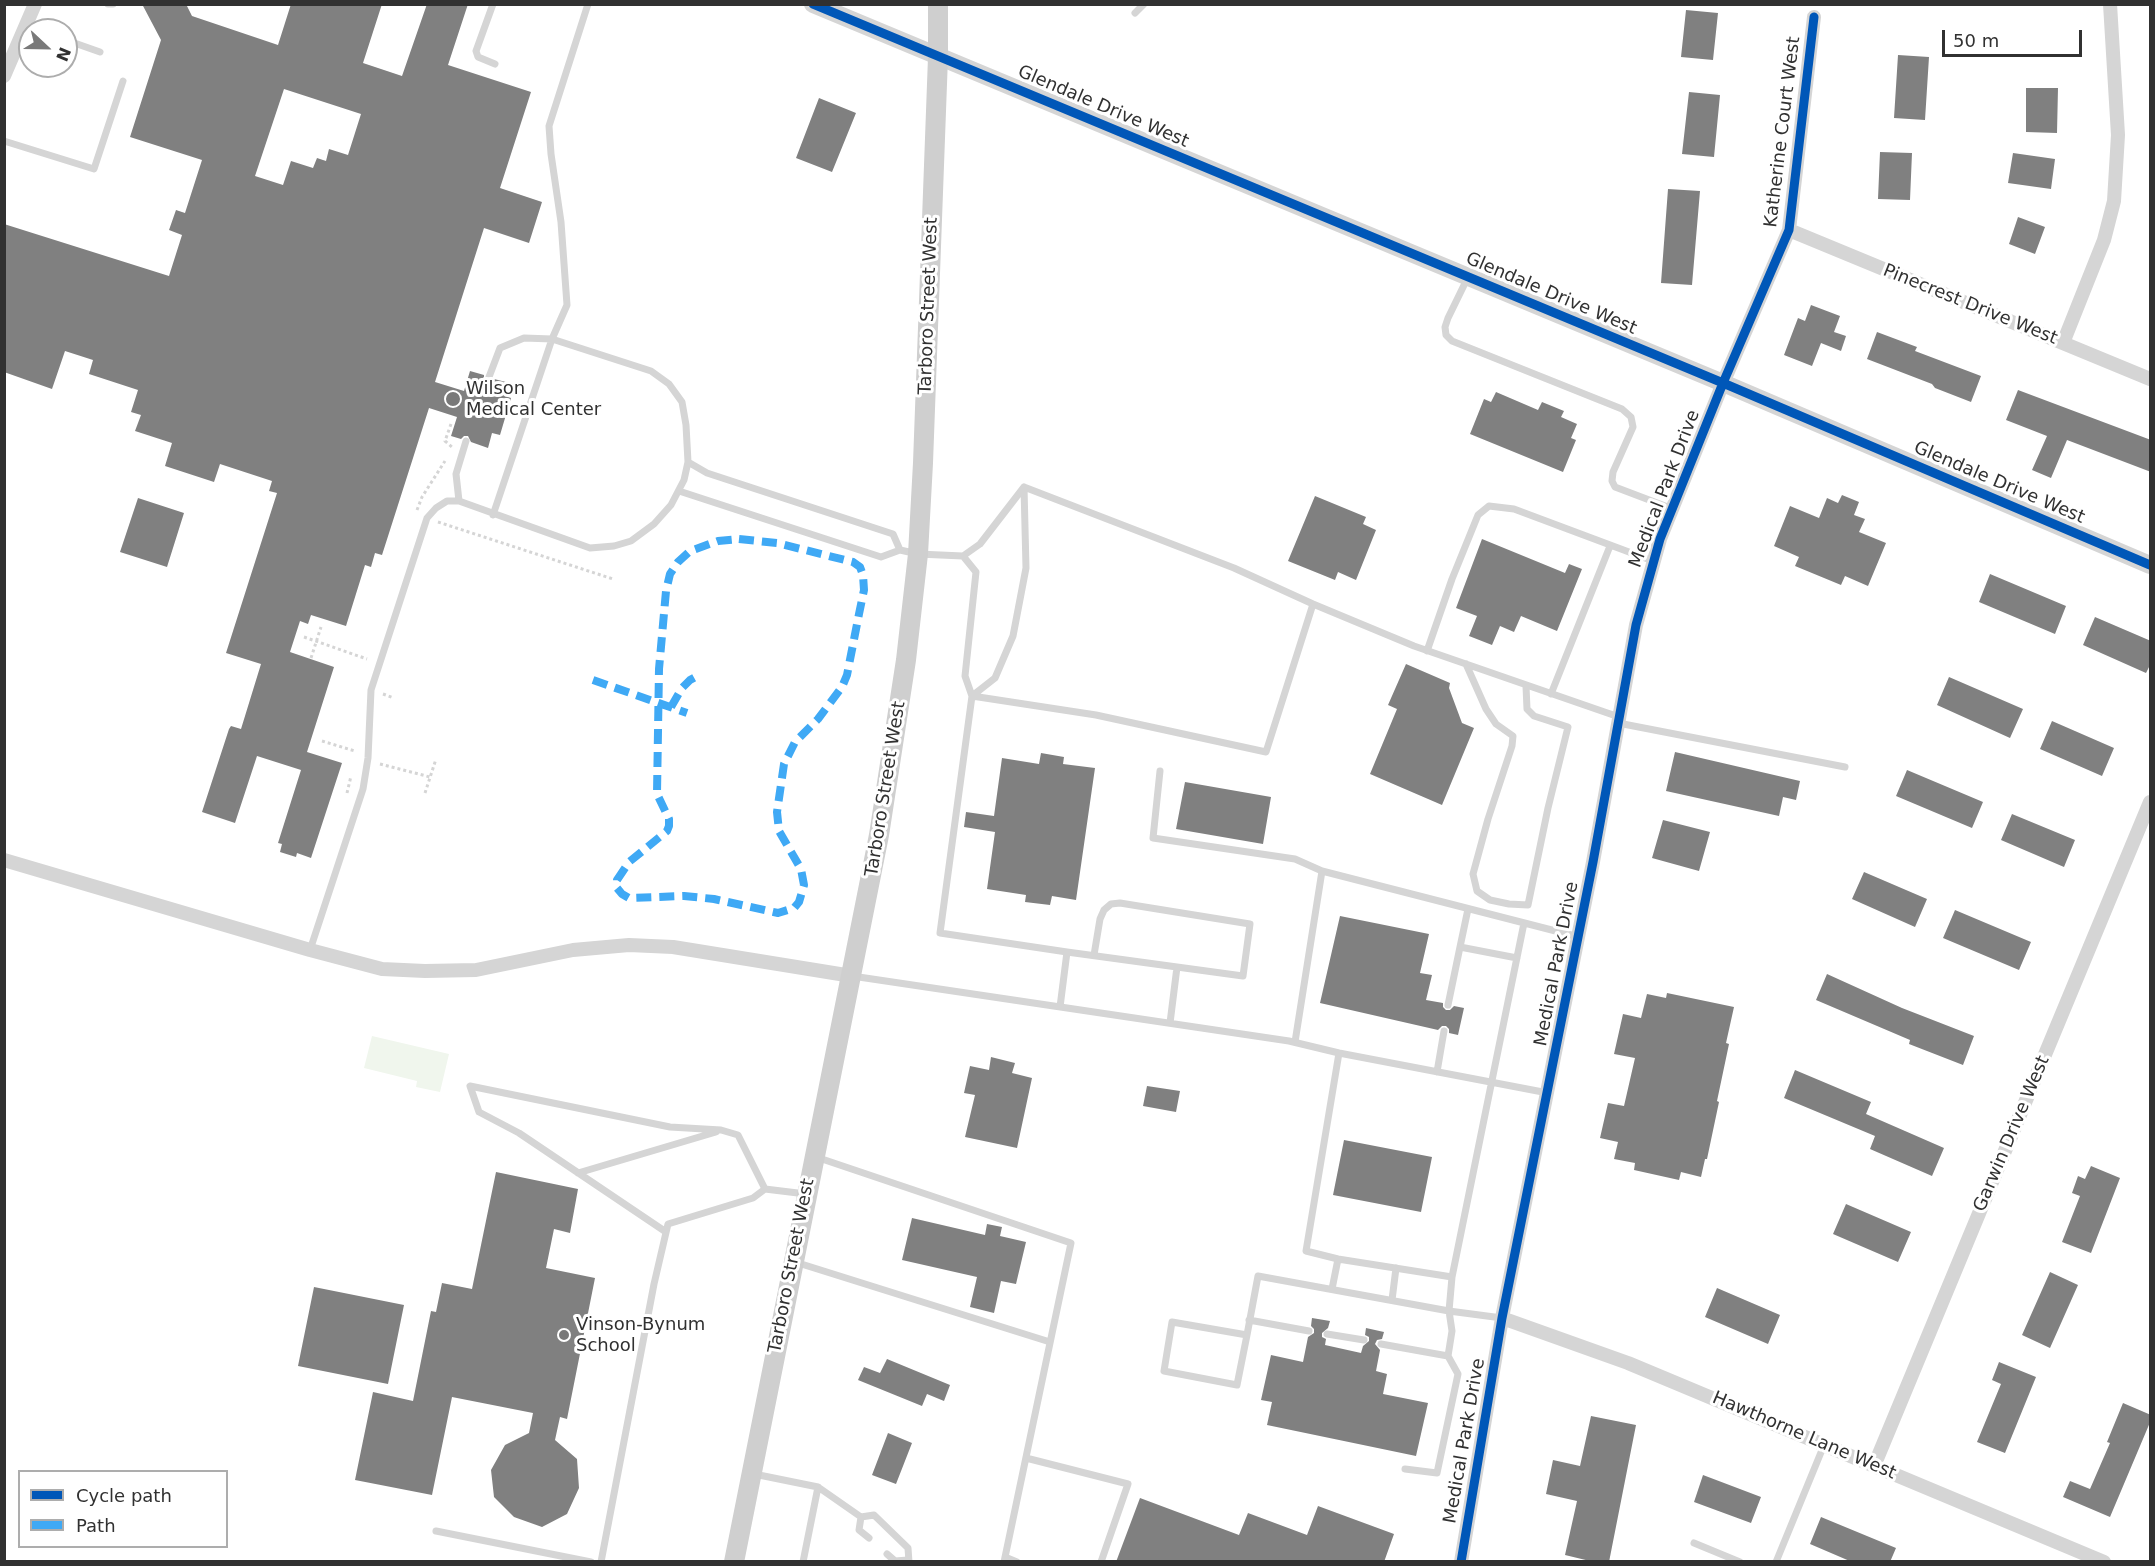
<!DOCTYPE html>
<html>
<head>
<meta charset="utf-8">
<style>
	body { margin:0 }
	#map { position:relative; width:2155px; height:1566px; overflow:hidden; background:#fff; font-family:"DejaVu Sans",sans-serif }
	canvas { display:block }
	.frame { position:absolute; inset:0; border:6px solid #313131; pointer-events:none }
	.legend { position:absolute; left:18px; top:1470px; width:210px; height:78px; box-sizing:border-box; background:#fff; border:2px solid #adadad; margin:0; padding:8px 10px; list-style:none; font-size:18px; color:#313131 }
	.legend li { display:flex; align-items:center; gap:12px; height:30px }
	.legend b { width:30px; border:2px solid #adadad }
	.north { position:absolute; left:18px; top:18px; width:60px; height:60px; box-sizing:border-box; background:#fff; border:2px solid #adadad; border-radius:50%; rotate:112deg; font-size:16px; font-weight:700; line-height:24px; text-align:center; color:#313131 }
	.north::after { content:''; display:block; margin:auto; width:21px; height:27px; background:#797979; clip-path:polygon(50% 0,100% 100%,50% 72%,0 100%) }
	.scale { position:absolute; left:1942px; top:30px; width:140px; height:27px; box-sizing:border-box; border:3px solid #313131; border-top:0; padding-left:8px; font-size:18px; line-height:21px; white-space:nowrap; color:#313131; -webkit-text-stroke:4px #fff; paint-order:stroke }
</style>
</head>
<body>
<div id="map">
<canvas width="2155" height="1566"></canvas>
<div class="frame"></div>
<ul class="legend">
<li><b style="height:8px;background:#0057b8"></b>Cycle path</li>
<li><b style="height:8px;background:#3fa9f5"></b>Path</li>
</ul>
<div class="north">N</div>
<div class="scale">50 m</div>
</div>
<script>
const context = document.querySelector('canvas').getContext('2d');
context.lineJoin = 'round';
function fill(path, color) { context.fillStyle = color; context.fill(path, 'evenodd'); }
const shape = rows => new Path2D(rows.map(r => 'M' + r).join(''));
function strokePath(path, color, width, dash) { context.strokeStyle = color; context.lineWidth = width; context.lineCap = dash ? 'butt' : 'round'; context.setLineDash(dash || []); context.stroke(path); }
function write(font, color, halo, rows, align = 'center') {
  context.font = font + ' "DejaVu Sans",sans-serif'; context.lineWidth = 6; context.setLineDash([]); context.textBaseline = 'middle'; context.strokeStyle = halo; context.fillStyle = color; for (const [text, x, y, turn = 0] of rows) {
    context.save(); context.translate(x, y); context.rotate((+turn || 0) * Math.PI / 180); context.textAlign = isNaN(turn) ? turn : align; if (halo) context.strokeText(text, 0, 0); context.fillText(text, 0, 0); context.restore();
  }
}
const green = shape([
	[372,1036,449,1054,440,1092,416,1087,417,1081,364,1068]
]);
const building = shape([
	[142,4,186,4,192,16,278,45,291,4,382,4,363,63,402,76,427,4,468,4,448,65,531,92,500,188,542,202,529,243,484,228,435,382,464,391,470,371,484,375,484,380,488,382,494,379,510,383,505,396,511,398,500,435,492,433,488,448,471,442,468,436,464,436,461,439,451,436,457,417,429,408,382,555,375,553,371,567,365,565,346,626,311,615,308,624,300,621,290,652,334,667,307,752,342,763,311,858,297,853,296,857,280,852,282,844,278,843,301,770,257,756,235,823,202,812,229,729,231,726,241,729,261,664,226,653,277,493,269,491,272,481,220,464,214,482,165,466,172,443,135,431,141,415,131,412,138,390,89,374,93,360,65,351,52,389,4,372,4,224,169,276,182,235,169,230,176,210,185,213,202,160,130,137,161,40],
	[284,89,361,114,348,155,329,149,326,161,317,158,313,168,291,161,283,185,255,176],
	[1686,10,1718,13,1713,60,1681,57],
	[1898,55,1929,57,1925,120,1894,118],
	[2026,88,2058,88,2057,133,2026,132],
	[1689,92,1720,95,1714,157,1682,154],
	[819,98,856,113,832,172,796,158],
	[1880,152,1912,153,1910,200,1878,199],
	[2013,153,2055,159,2051,189,2008,183],
	[1668,189,1700,191,1692,285,1661,283],
	[2018,217,2045,227,2035,254,2009,244],
	[1811,305,1840,316,1834,332,1846,336,1841,351,1821,343,1812,366,1784,355,1798,318,1805,321],
	[1877,332,1917,347,1915,351,1981,376,1971,402,1935,388,1932,384,1867,359],
	[2018,390,2151,440,2151,472,2067,440,2051,478,2032,470,2047,436,2006,420],
	[1496,392,1538,410,1542,402,1564,411,1561,417,1577,424,1571,438,1576,440,1563,472,1470,434,1484,399,1491,402],
	[1842,495,1859,502,1854,515,1865,519,1859,532,1886,543,1868,586,1845,576,1841,585,1795,566,1799,557,1774,546,1790,506,1819,518,1827,498,1838,503],
	[1315,496,1366,517,1363,524,1376,530,1356,580,1338,572,1335,580,1288,561],
	[138,498,184,513,167,567,120,552],
	[1482,539,1565,573,1569,564,1582,569,1557,631,1521,616,1514,632,1500,626,1492,645,1469,636,1477,616,1456,608],
	[1990,574,2066,606,2055,634,1979,602],
	[2095,617,2151,641,2151,663,2146,673,2083,645],
	[1406,664,1450,683,1449,688,1462,723,1474,728,1442,805,1370,774,1397,709,1388,705],
	[1949,677,2023,709,2010,738,1937,705],
	[2052,721,2114,748,2102,776,2040,749],
	[1675,752,1800,781,1796,800,1783,797,1779,816,1666,791],
	[1041,753,1064,757,1063,764,1095,768,1076,900,1052,896,1050,905,1025,902,1026,895,987,889,995,832,964,827,966,812,994,816,1002,758,1039,764],
	[1907,770,1983,802,1972,828,1896,796],
	[1185,782,1271,797,1263,844,1176,829],
	[2012,814,2075,840,2064,867,2001,840],
	[1663,820,1710,832,1699,871,1652,858],
	[1864,872,1927,899,1915,927,1852,899],
	[1955,910,2031,942,2019,970,1943,938],
	[1340,916,1429,934,1420,973,1432,975,1426,1000,1443,1003,1443,1007,1446,1010,1450,1010,1454,1006,1464,1008,1458,1035,1449,1033,1449,1029,1446,1026,1442,1026,1438,1030,1320,1003],
	[1827,974,1902,1008,1974,1036,1963,1065,1909,1044,1910,1040,1816,1000],
	[1667,993,1734,1007,1726,1043,1729,1044,1717,1101,1719,1102,1707,1159,1705,1159,1701,1177,1681,1172,1679,1180,1634,1170,1635,1163,1614,1159,1618,1142,1600,1138,1608,1103,1624,1106,1635,1058,1614,1054,1623,1014,1641,1018,1647,994,1666,998],
	[991,1057,1015,1063,1012,1073,1032,1078,1017,1148,965,1137,975,1095,964,1093,970,1066,989,1070],
	[1795,1070,1871,1102,1866,1114,1944,1148,1932,1176,1870,1149,1875,1136,1784,1098],
	[1147,1086,1180,1091,1176,1112,1143,1106],
	[1344,1140,1432,1157,1421,1212,1333,1195],
	[2091,1166,2120,1178,2091,1253,2062,1242,2080,1196,2072,1193,2078,1176,2085,1179],
	[496,1172,578,1189,570,1233,554,1229,546,1268,595,1278,567,1419,560,1417,555,1440,577,1459,579,1488,567,1514,542,1527,514,1517,494,1497,491,1470,505,1445,529,1433,533,1413,452,1397,432,1495,355,1480,373,1392,413,1401,431,1311,436,1312,442,1283,472,1289],
	[1846,1204,1911,1232,1898,1262,1833,1234],
	[912,1218,985,1235,987,1224,1002,1227,1000,1236,1026,1242,1016,1284,1001,1281,994,1313,970,1307,977,1277,902,1260],
	[2050,1272,2078,1285,2050,1348,2022,1335],
	[314,1287,404,1305,388,1384,298,1366],
	[1717,1288,1780,1315,1768,1344,1705,1317],
	[1312,1318,1330,1321,1328,1328,1322,1333,1322,1337,1326,1339,1325,1345,1361,1353,1363,1346,1369,1341,1369,1337,1365,1335,1366,1328,1384,1332,1382,1339,1377,1340,1375,1344,1380,1350,1376,1371,1387,1374,1383,1394,1428,1403,1416,1456,1267,1425,1272,1402,1261,1400,1271,1355,1303,1362,1308,1337,1314,1333,1314,1329,1311,1326],
	[887,1359,950,1385,944,1401,927,1394,922,1406,858,1380,864,1367,880,1373],
	[1999,1362,2036,1377,2005,1453,1977,1442,2001,1384,1992,1380],
	[2123,1403,2151,1415,2151,1420,2110,1517,2063,1497,2070,1481,2090,1489,2110,1443,2107,1442],
	[1591,1416,1636,1425,1609,1562,1594,1562,1565,1555,1577,1501,1546,1494,1553,1460,1580,1466],
	[888,1433,912,1443,896,1484,872,1475],
	[1703,1475,1761,1497,1751,1523,1694,1502],
	[1140,1498,1239,1535,1248,1513,1307,1535,1318,1506,1394,1534,1384,1562,1116,1562],
	[1821,1517,1896,1548,1890,1562,1852,1562,1810,1544]
]);
const path = shape([
	[451,424,445,441,453,448],
	[417,510,422,497,445,461],
	[438,522,613,579],
	[304,637,367,659],
	[311,658,321,627],
	[383,694,394,698],
	[322,741,355,751],
	[380,764,430,777],
	[347,793,351,776],
	[425,793,436,759]
]);
const service = shape([
	[108,4,113,4],
	[493,4,476,51,478,57,495,64],
	[1135,13,1144,4],
	[26,26,38,30],
	[66,40,100,52],
	[4,141,94,169,123,81],
	[1468,277,1448,318,1445,327,1446,335,1452,341,1622,409,1631,417,1633,427,1613,472,1612,481,1615,487,1673,509],
	[688,462,707,473,893,534,900,550],
	[679,491,881,557,900,550,918,554,963,556,980,544,1024,487,1234,568,1313,604,1414,646,1619,717],
	[459,501,456,474,466,441],
	[493,515,552,339,567,305,561,222,551,154,549,126,588,4],
	[963,556,976,572,965,676,972,696,940,933,1067,952,1243,976,1250,924,1120,903,1111,904,1104,910,1100,919,1094,955],
	[1427,651,1452,579,1478,515,1489,506,1514,509,1653,561],
	[1466,664,1486,709,1496,724,1513,736,1512,746,1488,819,1473,874,1477,891,1490,900,1509,904,1528,905,1548,808,1568,727,1534,716,1527,709,1526,686],
	[1551,694,1610,546],
	[972,696,1096,715,1266,752,1313,604],
	[972,696,995,678,1013,636,1026,568,1024,487],
	[1618,723,1845,767],
	[1160,771,1153,838,1295,859,1322,871],
	[1460,947,1468,909],
	[310,950,363,789,368,758,371,690,427,518,436,508,447,501,459,501,590,548,614,546,631,541,654,524,671,505,684,480,688,462,686,425,682,402,669,384,651,371,552,339,524,338,500,348,489,377],
	[852,976,1289,1041,1339,1053,1548,1093],
	[1448,1005,1460,947,1517,958],
	[1060,1007,1067,952],
	[1170,1023,1177,967],
	[1295,1042,1322,871,1579,937],
	[1339,1053,1306,1251,1338,1259,1452,1277],
	[1437,1072,1444,1031],
	[816,1157,1071,1243,1004,1562],
	[578,1173,716,1132],
	[666,1232,519,1133,479,1112,470,1086,670,1127,721,1130,738,1135,765,1189],
	[795,1262,1050,1342],
	[1332,1289,1338,1259],
	[1392,1300,1396,1268],
	[1249,1320,1309,1331],
	[1327,1334,1364,1340],
	[1247,1335,1172,1322,1164,1371,1237,1385,1247,1335,1258,1276,1449,1311,1502,1318],
	[1381,1344,1448,1356,1452,1331,1449,1311,1452,1277,1524,923],
	[1026,1458,1128,1484,1101,1562],
	[1405,1469,1437,1473,1458,1374,1448,1356],
	[754,1474,818,1487,861,1517,874,1515,908,1548,909,1562],
	[861,1517,859,1530,869,1538],
	[436,1531,591,1562],
	[1694,1543,1740,1562],
	[887,1554,895,1561,908,1560],
	[1005,1557,1017,1562],
	[601,1562,654,1284,668,1224,753,1198,765,1189,806,1194],
	[803,1562,818,1487],
	[1776,1562,1824,1445]
]);
const minor = shape([
	[4,76,35,4],
	[1789,230,2150,379],
	[2063,343,2104,240,2114,201,2118,135,2110,4],
	[4,860,310,950,382,969,425,971,476,970,573,950,629,945,673,947,852,976],
	[1502,1318,1628,1363,2104,1562],
	[1874,1466,2150,802],
	[1461,1562,1502,1318,1593,862,1636,625,1660,539,1723,383,1789,230,1814,17]
]);
const tertiary = shape([
	[813,4,1723,383,2150,565]
]);
const secondary = shape([
	[734,1562,879,835,906,660,918,554,923,463,938,57,938,4]
]);
const quiet = shape([
	[739,539,777,543,853,562,860,567,863,575,864,590,859,614,847,675,842,687,818,719,795,742,784,764,777,812,779,831,801,869,804,885,799,902,794,908,778,913,714,899,684,896,629,898,622,894,617,888,617,880,629,862,667,831,669,826,669,819,657,794,659,669,666,591,670,574,678,562,690,551,718,541,739,539],
	[593,680,687,713],
	[671,707,682,688,690,680,699,675]
]);
const cycleway = shape([
	[813,4,1723,383,2150,565],
	[1461,1562,1502,1318,1593,862,1636,625,1660,539,1723,383,1789,230,1814,17]
]);
const markers = [
	[453,399,8,"#797979"],
	[564,1335,6,"#797979"]
];
const streetNames = [
	["Glendale Drive West",1103,107,23],
	["Katherine Court West",1783,132,-83],
	["Glendale Drive West",1551,294,23],
	["Pinecrest Drive West",1970,305,22],
	["Tarboro Street West",929,306,-88],
	["Glendale Drive West",1999,483,23],
	["Medical Park Drive",1665,489,-69],
	["Tarboro Street West",886,789,-81],
	["Medical Park Drive",1557,964,-79],
	["Garwin Drive West",2012,1134,-67],
	["Tarboro Street West",792,1266,-79],
	["Hawthorne Lane West",1804,1436,23],
	["Medical Park Drive",1465,1441,-80]
];
const poiNames = [
	["Wilson",466,389],
	["Medical Center",466,410],
	["Vinson-Bynum",576,1325],
	["School",576,1346]
];
fill(green, '#f0f6ed');
fill(building, '#808080');
strokePath(path, '#d5d5d5', 3, [3, 3]);
strokePath(service, '#d5d5d5', 7);
strokePath(minor, '#d5d5d5', 14);
strokePath(tertiary, '#d5d5d5', 18);
strokePath(secondary, '#cfcfcf', 20);
strokePath(quiet, '#3fa9f5', 8, [15, 8]);
strokePath(cycleway, '#0057b8', 9);
for (const [x, y, r, color] of markers) { const dot = new Path2D(); dot.arc(x, y, r, 0, 2 * Math.PI); context.fillStyle = color; context.fill(dot); strokePath(dot, '#fff', 2); }
write('18px', '#313131', '#fff', streetNames);
write('18px', '#313131', '#fff', poiNames, 'left');
</script>
</body>
</html>
